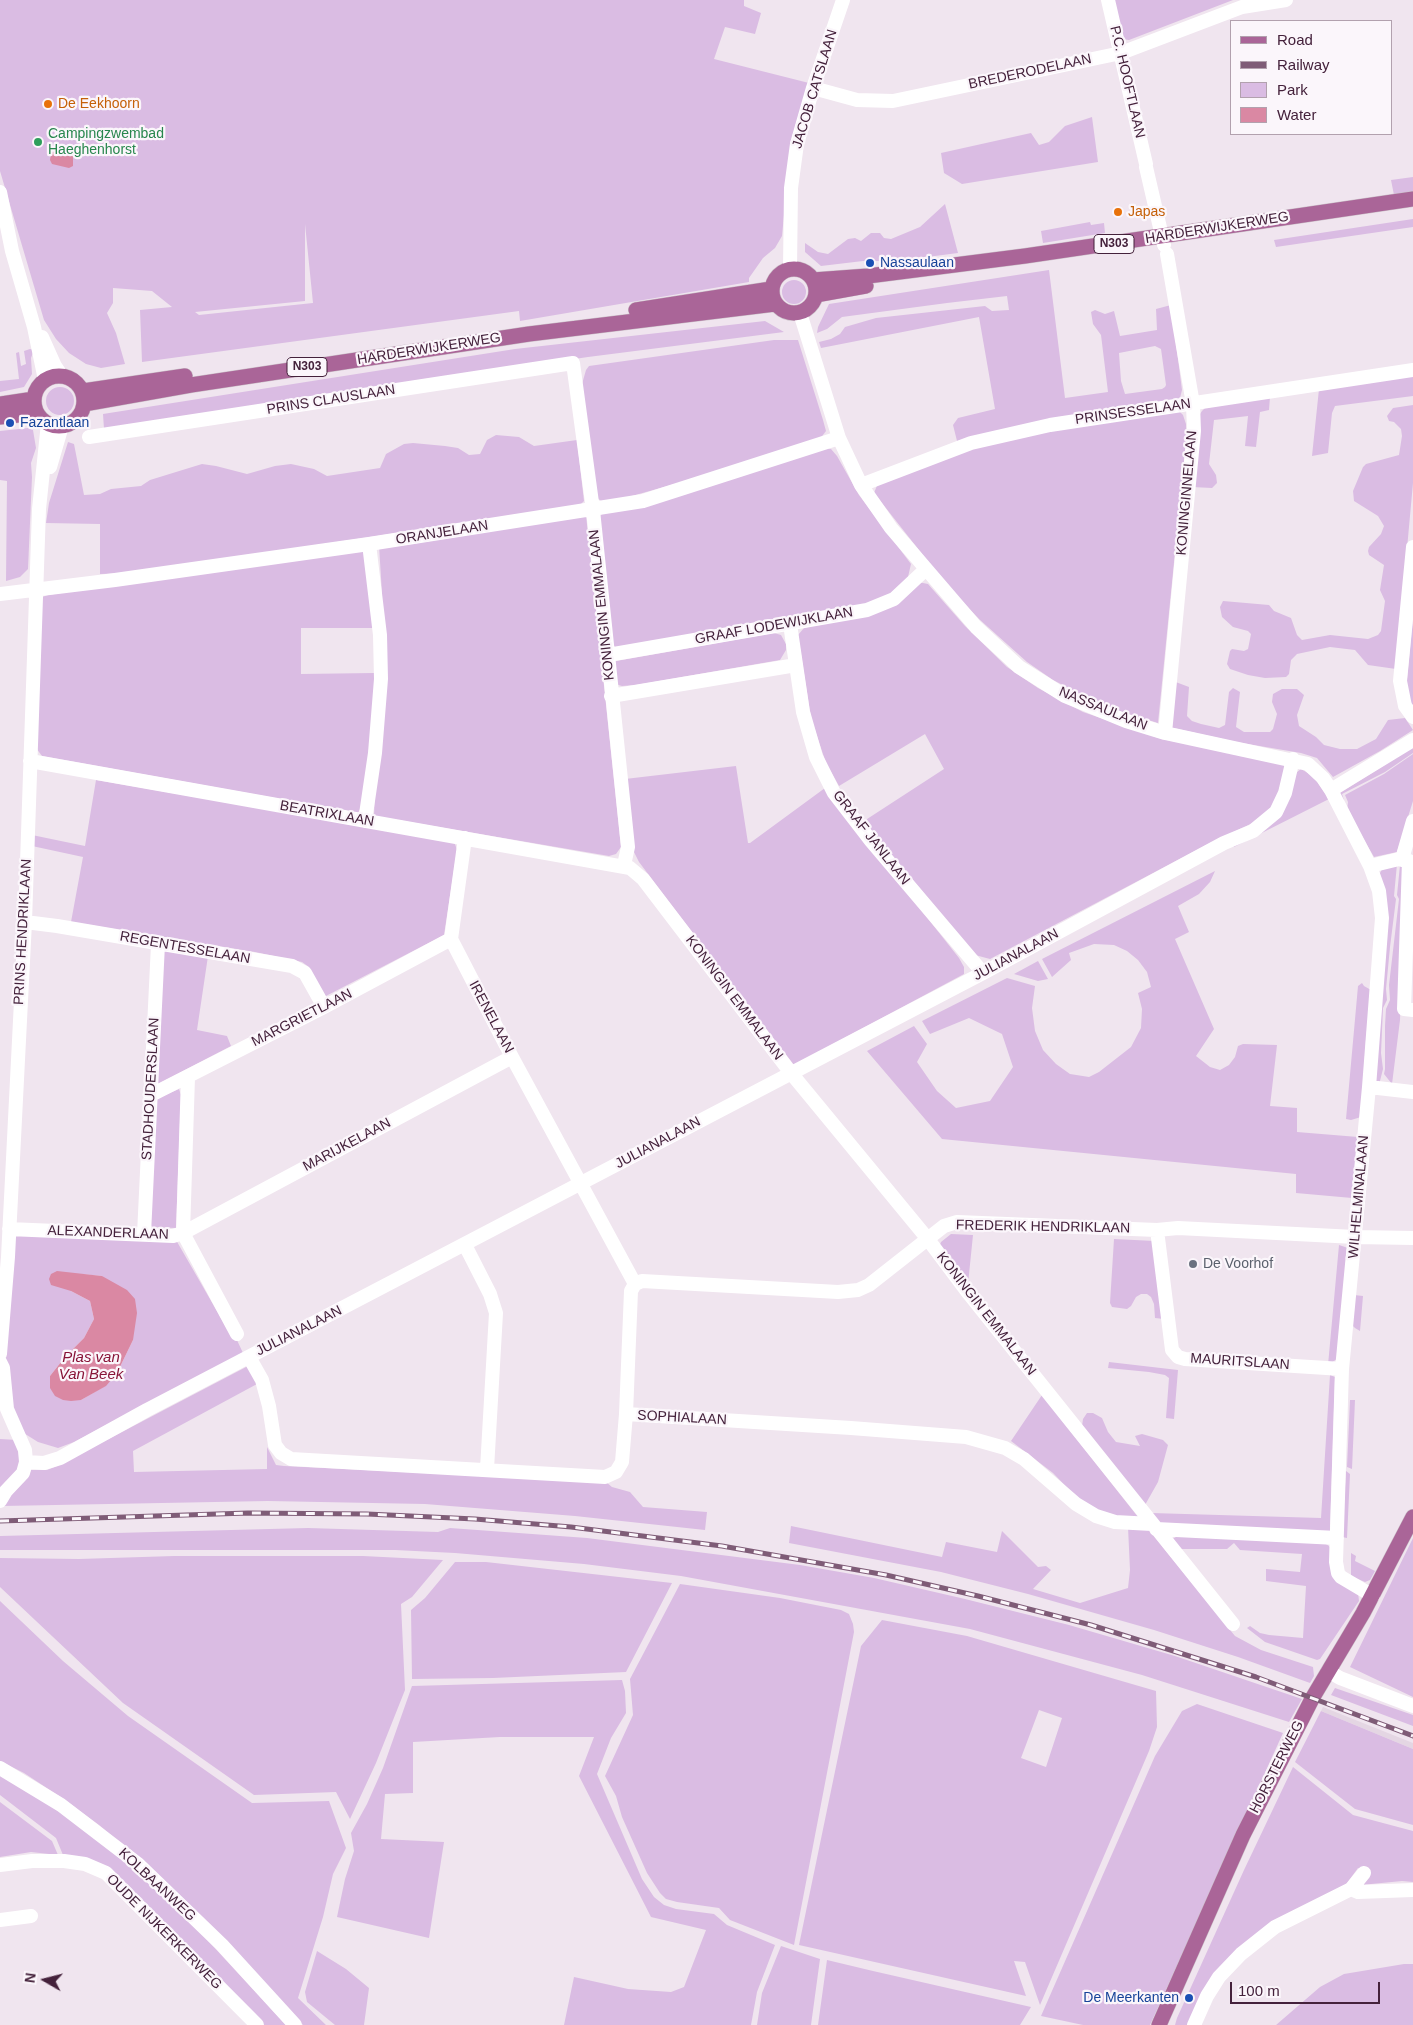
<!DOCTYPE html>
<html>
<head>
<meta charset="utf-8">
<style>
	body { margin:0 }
	#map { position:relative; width:1413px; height:2025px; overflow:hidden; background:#f0e5ef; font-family:Helvetica,sans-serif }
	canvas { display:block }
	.legend { position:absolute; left:1230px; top:20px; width:162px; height:115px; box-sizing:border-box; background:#fbf6fb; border:1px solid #b2a1ae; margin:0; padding:6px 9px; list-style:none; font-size:15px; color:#44213b }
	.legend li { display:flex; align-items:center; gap:10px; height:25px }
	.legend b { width:25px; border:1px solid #b2a1ae }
	.north { position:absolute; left:20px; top:1955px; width:50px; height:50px; -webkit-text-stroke:4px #fbf6fb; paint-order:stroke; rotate:278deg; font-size:14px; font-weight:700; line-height:20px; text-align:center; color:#44213b }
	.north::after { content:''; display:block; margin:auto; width:18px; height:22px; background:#44213b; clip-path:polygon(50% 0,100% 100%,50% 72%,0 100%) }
	.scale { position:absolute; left:1230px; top:1982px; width:150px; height:22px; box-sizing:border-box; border:2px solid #44213b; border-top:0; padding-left:6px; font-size:15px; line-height:18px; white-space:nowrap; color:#44213b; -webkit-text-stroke:4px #fbf6fb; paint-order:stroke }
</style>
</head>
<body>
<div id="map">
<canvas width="1413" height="2025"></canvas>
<ul class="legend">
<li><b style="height:6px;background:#aa6598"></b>Road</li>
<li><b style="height:6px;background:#7f5c77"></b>Railway</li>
<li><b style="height:14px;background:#dabce3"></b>Park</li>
<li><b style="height:14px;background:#da88a3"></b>Water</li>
</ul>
<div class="north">N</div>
<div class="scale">100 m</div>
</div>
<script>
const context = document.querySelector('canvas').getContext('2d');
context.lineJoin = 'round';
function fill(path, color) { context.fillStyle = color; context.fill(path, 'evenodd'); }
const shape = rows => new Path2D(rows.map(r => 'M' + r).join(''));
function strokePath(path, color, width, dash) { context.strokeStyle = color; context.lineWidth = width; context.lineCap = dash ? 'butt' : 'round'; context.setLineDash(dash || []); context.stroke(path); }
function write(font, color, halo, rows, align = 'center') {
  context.font = font + ' Helvetica,sans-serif'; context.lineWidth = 4.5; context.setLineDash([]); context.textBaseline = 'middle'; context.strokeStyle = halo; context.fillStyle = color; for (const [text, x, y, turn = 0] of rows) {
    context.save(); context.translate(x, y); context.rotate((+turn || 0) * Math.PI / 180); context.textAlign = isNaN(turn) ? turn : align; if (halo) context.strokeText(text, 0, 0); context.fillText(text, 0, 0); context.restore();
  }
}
const built = shape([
	[1323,1707,1413,1743,1413,1749,1321,1711]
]);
const green = shape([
	[0,0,744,0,744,6,761,13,755,34,725,27,714,59,809,83,790,152,782,236,775,248,763,258,749,278,749,282,520,321,519,311,142,362,140,310,172,307,152,291,113,288,113,303,107,313,116,333,125,364,101,368,86,364,69,353,56,339,44,320,0,171],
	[305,224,313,303,199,315,195,312,305,301],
	[1113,0,1233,0,1129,40,1122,39],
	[1092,117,1098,162,962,184,944,173,941,153,1031,133,1039,145,1049,142,1065,126],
	[1413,177,1413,191,1394,195,1391,180],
	[945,204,958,253,896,261,863,261,821,266,805,252,805,243,818,252,828,254,848,239,855,238,861,241,871,233,880,233,884,238,891,239,920,227],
	[1413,219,1413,227,1276,247,1274,240],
	[1090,222,1091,225,1104,223,1105,233,1043,243,1041,231],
	[1049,270,1065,398,1108,392,1101,335,1093,324,1091,312,1095,310,1105,314,1114,311,1120,336,1157,330,1156,309,1171,305,1182,390,1180,398,1176,401,957,441,953,425,958,418,995,409,979,317,821,348,819,342,831,339,840,334,845,327,876,318,985,306,992,311,1009,310,1007,296,947,303,842,317,827,329,817,333,818,327,829,304],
	[1155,346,1161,349,1166,385,1165,387,1162,389,1125,394,1121,381,1119,353],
	'782 292a12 12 0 1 1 24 0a12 12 0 1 1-24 0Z',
	[765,321,784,332,588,357,104,429,103,414,515,349],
	[774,340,798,340,823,420,826,431,820,439,682,482,621,499,601,501,595,496,582,384,586,370,589,366],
	[30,349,34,350,31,358,32,374,24,387,0,392,0,381,19,379,16,353,19,352,21,366,26,364,24,351],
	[1413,375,1413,396,1335,406,1332,413,1328,453,1312,456,1319,389],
	'46 401a14 14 0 1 1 28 0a14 14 0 1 1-28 0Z',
	[1270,397,1269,410,1260,412,1256,447,1245,446,1248,416,1214,420,1209,464,1216,475,1217,483,1212,488,1192,487,1198,417,1202,411,1206,407],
	[1413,405,1413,483,1396,669,1368,665,1355,650,1330,647,1297,654,1291,660,1289,674,1286,677,1265,678,1248,675,1230,669,1227,664,1230,651,1232,649,1244,651,1248,649,1251,634,1248,631,1233,627,1222,617,1220,607,1223,601,1269,605,1274,611,1291,618,1297,635,1302,640,1330,635,1368,639,1378,635,1381,631,1385,601,1380,590,1384,565,1369,555,1368,551,1369,547,1381,534,1384,526,1378,516,1354,501,1353,491,1363,467,1366,464,1399,455,1402,436,1401,429,1394,422,1389,421,1387,416,1393,408],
	[1179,411,1183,415,1186,424,1186,442,1158,723,1116,710,1086,697,1053,680,1027,662,979,619,945,583,874,493,878,483,954,453,1065,427],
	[28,428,33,430,36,448,31,463,32,477,28,569,20,577,6,581,7,481,0,480,0,431],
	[496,435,519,437,534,446,577,440,584,501,580,505,569,507,131,573,100,574,100,524,46,523,49,503,68,442,74,444,84,495,100,494,111,489,141,486,150,480,202,464,216,466,247,474,275,466,291,464,314,469,327,476,380,468,386,454,404,444,413,443,445,446,458,448,469,455,480,454,487,440],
	[826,448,831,449,837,456,859,495,911,564,908,577,902,584,881,601,621,648,615,647,611,643,597,518,602,514],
	[586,515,621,847,616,854,609,856,374,816,382,594,379,545],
	[362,548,367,562,373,628,301,628,301,674,374,673,374,703,363,804,358,813,42,756,36,748,42,597,48,595],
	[918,582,928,584,965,626,1007,667,1038,688,1083,712,1162,739,1283,763,1285,767,1276,802,1259,820,1208,844,990,959,975,955,864,821,944,769,925,734,839,786,826,763,811,718,798,635,804,628,836,620],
	[1413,618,1413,707,1406,689],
	[774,633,781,635,786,644,786,650,780,660,636,685,622,686,615,684,613,663,616,661],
	[1173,681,1189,687,1187,716,1192,721,1201,724,1219,728,1225,725,1229,692,1233,688,1240,692,1236,727,1244,732,1270,732,1273,729,1277,714,1272,702,1273,694,1282,689,1297,689,1304,695,1297,715,1299,726,1316,737,1324,745,1340,749,1357,749,1376,739,1388,720,1405,718,1413,730,1380,751,1333,777,1317,758,1301,753,1236,742,1169,727],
	[1413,747,1413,753,1385,772,1342,794,1344,800,1340,802,1340,793],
	[1413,754,1413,801,1397,852,1374,857,1347,810,1348,802,1345,795,1384,774],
	[736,766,748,843,750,843,825,788,959,958,964,967,964,974,794,1065,670,903,639,862,632,848,625,779],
	[1301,769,1313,776,1329,799,1234,847,1233,845,1266,826,1297,772],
	[96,780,454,841,457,850,444,935,324,997,309,967,302,962,255,952,71,922,83,857,32,846,32,835,85,846],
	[1397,864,1394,896,1396,899,1390,947,1386,989,1387,1000,1383,1008,1381,1053,1383,1069,1379,1085,1377,1084,1374,1076,1380,873,1382,869],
	[1400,865,1406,870,1400,1020,1392,1084,1384,1074,1385,1069,1385,1026,1386,1009,1390,1000,1389,985,1399,899,1397,895],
	[1215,871,1210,882,1199,894,1178,906,1189,932,1175,939,1214,1029,1196,1056,1210,1067,1220,1070,1229,1065,1235,1057,1238,1046,1243,1044,1277,1045,1270,1106,1297,1108,1297,1132,1358,1137,1352,1198,1296,1193,1296,1174,942,1139,867,1051,914,1026,927,1044,917,1062,937,1091,956,1108,990,1101,1013,1067,1002,1034,969,1018,930,1034,922,1021,1007,978,1035,986,1032,1008,1035,1031,1043,1050,1056,1064,1070,1074,1089,1077,1099,1072,1131,1047,1141,1028,1142,1009,1138,993,1151,987,1147,972,1138,960,1127,951,1114,945,1094,944,1069,953,1071,960,1052,977,1042,959],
	[164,951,208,956,197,1030,227,1036,231,1046,156,1085],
	[1038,961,1048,979,1038,981,1014,974],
	[1362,983,1364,986,1371,990,1366,1040,1361,1117,1351,1120,1346,1119,1358,986],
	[179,1089,181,1095,176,1228,152,1227,149,1221,156,1099],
	[951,1234,973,1235,968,1284,939,1247,941,1242],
	[15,1235,176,1240,233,1339,236,1338,243,1353,74,1442,58,1448,38,1442,22,1432,8,1401,5,1351],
	[81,1274,102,1276,133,1340,117,1373,105,1386,81,1400,50,1376,65,1357,84,1338,94,1319,90,1301,71,1291],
	[1114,1239,1155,1241,1164,1319,1155,1318,1154,1304,1151,1297,1147,1294,1141,1294,1136,1297,1131,1306,1127,1309,1112,1307,1110,1303],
	[1339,1245,1348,1248,1340,1357,1328,1365],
	[1354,1295,1363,1296,1360,1331,1355,1328,1351,1324],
	[1109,1362,1178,1370,1174,1419,1166,1418,1169,1378,1165,1375,1149,1372,1108,1368],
	[248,1366,257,1384,133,1451,134,1472,267,1469,267,1447,276,1465,284,1466,606,1482,612,1487,630,1492,643,1507,707,1512,705,1530,575,1516,425,1504,268,1501,2,1506,7,1498,27,1478,31,1470,47,1470,57,1466],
	[1330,1375,1335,1377,1330,1532,1162,1525,1151,1513,1321,1518],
	[1042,1395,1138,1517,1107,1516,1080,1501,1053,1473,1011,1441],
	[1350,1400,1355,1400,1352,1469,1347,1467],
	[1087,1413,1093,1413,1102,1418,1108,1432,1116,1442,1140,1446,1135,1436,1142,1434,1163,1440,1168,1445,1158,1482,1145,1505,1082,1426,1083,1419],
	[0,1439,17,1440,19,1457,19,1467,0,1492],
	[1346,1471,1350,1474,1347,1538,1342,1537],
	[791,1526,942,1557,946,1542,997,1552,1002,1531,1038,1567,1046,1566,1051,1570,1033,1589,1080,1603,1128,1588,1130,1570,1128,1527,1148,1529,1235,1636,1261,1650,1313,1667,1314,1676,1310,1683,1238,1657,1154,1630,1028,1594,941,1572,789,1543],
	[308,1528,438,1532,450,1528,587,1538,800,1565,874,1578,965,1599,1069,1625,1175,1656,1302,1699,1289,1722,1142,1675,970,1629,681,1576,584,1564,455,1553,395,1550,0,1550,0,1536],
	[1178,1536,1323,1542,1329,1546,1358,1592,1359,1601,1320,1659,1317,1660,1265,1642,1247,1628,1250,1626,1260,1633,1269,1635,1303,1638,1306,1586,1266,1581,1266,1569,1300,1572,1302,1554,1240,1550,1234,1543,1227,1549,1180,1549,1172,1539],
	[1413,1538,1413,1697,1350,1667],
	[1351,1553,1356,1556,1355,1561,1375,1571,1370,1580,1365,1582,1351,1576],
	[174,1556,363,1556,443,1560,412,1597,401,1604,405,1690,376,1763,350,1819,336,1792,254,1795,123,1703,0,1587,0,1558,79,1559],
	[455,1562,486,1562,672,1583,626,1672,493,1678,412,1679,411,1610,425,1598],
	[680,1584,780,1598,841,1610,849,1614,853,1624,854,1632,794,1945,730,1920,719,1908,677,1902,666,1899,660,1893,647,1873,622,1817,616,1796,605,1776,633,1715,630,1679],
	[0,1601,63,1661,128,1716,252,1803,329,1801,346,1848,333,1874,323,1917,298,1998,326,2025,303,2025,194,1911,141,1861,99,1825,65,1800,24,1773,0,1761],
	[882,1620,967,1636,1156,1691,1157,1727,1149,1751,1040,2005,1025,1962,1014,1961,1026,1996,799,1945,861,1646],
	[1039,1710,1062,1718,1046,1767,1021,1758],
	[622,1680,625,1691,626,1713,611,1738,597,1774,642,1879,654,1897,664,1905,676,1909,714,1914,727,1925,775,1945,757,1992,751,2025,564,2025,574,1977,628,1989,671,1992,684,1987,706,1930,651,1917,579,1776,594,1737,500,1737,413,1742,413,1793,385,1794,381,1839,444,1842,429,1938,337,1917,345,1879,354,1851,351,1833,367,1804,383,1768,412,1686],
	[1335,1688,1413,1715,1413,1726,1331,1695],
	[1197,1704,1283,1733,1150,2025,1083,2025,1041,2016,1155,1756,1182,1711],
	[1321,1711,1413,1749,1413,1825,1355,1809,1295,1762],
	[1293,1767,1353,1815,1413,1831,1413,1882,1402,1881,1361,1885,1369,1874,1358,1868,1342,1890,1257,1934,1189,2025,1175,2025,1177,2018,1244,1870],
	[0,1773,26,1788,74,1822,121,1858,188,1919,286,2025,263,2025,112,1872,63,1855,56,1838,0,1795],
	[0,1802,52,1841,58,1855,31,1852,0,1857],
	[781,1946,820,1959,811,2025,757,2025,762,1993],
	[317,1951,346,1969,369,1988,364,2025,335,2025,307,2002,305,1992],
	[827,1960,873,1971,1031,2007,1020,2025,818,2025],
	[1404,1964,1413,1964,1413,2025,1276,2025,1320,1987,1344,1974]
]);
const water = shape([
	[55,151,73,156,73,166,69,168,52,164,50,160,51,153],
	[57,1271,102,1276,127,1290,135,1299,137,1313,133,1340,117,1373,106,1386,81,1400,71,1401,63,1400,55,1396,50,1388,50,1376,65,1357,84,1338,94,1319,90,1301,71,1291,51,1285,49,1279,51,1274]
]);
const minor = shape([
	[1108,0,1146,164],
	[813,88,857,100,893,101,1121,53,1242,7,1286,0],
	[1146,167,1164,245],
	[0,192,12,251,34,327,45,380],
	[790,269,791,188,797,144,813,88,843,0],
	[800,313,839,438,861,485,891,528,976,627,1019,667,1065,696,1126,721,1165,733,1308,764,1323,778,1331,790,1370,866,1379,891,1382,918,1369,1087,1342,1369,1336,1562,1338,1573,1341,1577,1373,1596],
	[42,337,55,366,61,375],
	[89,437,573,363,593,510,628,847,624,865],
	[50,467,62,426],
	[861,485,971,443,1050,425,1413,370],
	[1413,547,1400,681,1405,706,1413,717],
	[0,594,115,580,369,544,643,501,839,438],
	[790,624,803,712,816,757,834,793,871,841,983,973],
	[608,655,867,610,894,599,926,569],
	[611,696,796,665],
	[1165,733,1194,431,1193,404,1167,254],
	[30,761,630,868,643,879,791,1073,927,1238,969,1294,1233,1624],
	[1331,790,1413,740],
	[365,821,375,753,381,679,380,635,369,544],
	[1402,859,1413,821],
	[1409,861,1404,1009,1413,1010],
	[1370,866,1399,859,1413,863],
	[25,922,57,926,292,966,305,973,324,1007],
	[1369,1087,1413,1092],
	[151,1095,324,1007,451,939],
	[9,1229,173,1236,183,1233,237,1334],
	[1157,1230,1172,1350,1178,1357,1185,1359,1342,1369],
	[183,1233,512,1057],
	[183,1233,188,1077],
	[144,1234,158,944],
	[465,1245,490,1294,496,1313,487,1469],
	[635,1284,642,1281,838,1292,858,1290,869,1285,944,1226,957,1222,1157,1230,1178,1228,1355,1237,1413,1238],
	[0,1354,8,1257,25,922,39,509,48,423],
	[249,1357,262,1380,269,1406,275,1445,281,1453,291,1459,605,1477,616,1472,622,1462,626,1414,631,1291,635,1284,512,1057,451,939,465,838],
	[0,1362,3,1368,7,1409,25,1450,26,1462,23,1473,6,1491,0,1501],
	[626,1414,851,1428,966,1437,1005,1448,1024,1459,1076,1504,1096,1516,1115,1522,1152,1524],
	[26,1462,44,1463,60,1458,147,1410,983,973,1224,843,1253,831,1276,812,1285,793,1293,759],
	[1156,1529,1337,1538],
	[1328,1671,1340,1678,1413,1706],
	[0,1768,61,1805,138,1864,222,1945,295,2025],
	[0,1865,32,1861,64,1861,85,1864,106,1873,257,2025],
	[1351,1889,1358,1892,1413,1890],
	[0,1920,31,1916],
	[1194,2025,1207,1996,1219,1977,1241,1954,1275,1927,1351,1889,1364,1873]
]);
const major = shape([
	'772 291a22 22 0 1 1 44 0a22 22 0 1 1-44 0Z',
	[813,280,868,276,1025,256,1413,199],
	[816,295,866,286],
	[636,310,771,289],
	'34 401a25 25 0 1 1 50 0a25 25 0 1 1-50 0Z',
	[83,391,185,376],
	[0,404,34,399],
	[84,404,191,385,529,334,775,304],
	[0,417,37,413],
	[1159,2025,1243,1835,1313,1697,1363,1613,1413,1517]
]);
const rail = shape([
	[0,1521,248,1513,367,1514,475,1519,571,1527,722,1546,886,1575,978,1596,1091,1625,1256,1677,1413,1736]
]);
const markers = [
	[48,104,5,"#e8710a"],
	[38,142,5,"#2e9e5b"],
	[1118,212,5,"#e8710a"],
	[870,263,5,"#1a4fb4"],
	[10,423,5,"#1a4fb4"],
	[1193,1264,5,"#6b7280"],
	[1189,1998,5,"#1a4fb4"]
];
const shields = [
	[1114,244,40],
	[307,367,40]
];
const shieldNames = [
	["N303",1114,244],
	["N303",307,367]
];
const streetNames = [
	["BREDERODELAAN",1030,72,-12],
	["P.C. HOOFTLAAN",1127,82,77],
	["JACOB CATSLAAN",815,89,-73],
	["HARDERWIJKERWEG",1217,228,-9],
	["HARDERWIJKERWEG",429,349,-9],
	["PRINS CLAUSLAAN",331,400,-9],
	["PRINSESSELAAN",1133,412,-8],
	["KONINGINNELAAN",1187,493,-85],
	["ORANJELAAN",442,533,-9],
	["KONINGIN EMMALAAN",602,605,-96],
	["GRAAF LODEWIJKLAAN",774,626,-10],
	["NASSAULAAN",1103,709,22],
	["BEATRIXLAAN",327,814,10],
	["GRAAF JANLAAN",871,838,52],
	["PRINS HENDRIKLAAN",23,932,-87],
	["REGENTESSELAAN",185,948,10],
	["JULIANALAAN",1016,955,-28],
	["KONINGIN EMMALAAN",734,998,53],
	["IRENELAAN",491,1017,62],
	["MARGRIETLAAN",302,1018,-27],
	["STADHOUDERSLAAN",151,1089,-87],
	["JULIANALAAN",658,1143,-28],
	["MARIJKELAAN",347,1145,-28],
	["WILHELMINALAAN",1359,1197,-85],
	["FREDERIK HENDRIKLAAN",1043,1227,1],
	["ALEXANDERLAAN",108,1233,2],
	["KONINGIN EMMALAAN",986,1314,52],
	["JULIANALAAN",299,1331,-27],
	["MAURITSLAAN",1240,1362,4],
	["SOPHIALAAN",682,1418,3],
	["HORSTERWEG",1277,1767,-63],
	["KOLBAANWEG",157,1885,43],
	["OUDE NIJKERKERWEG",164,1932,45]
];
const foodNames = [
	["De Eekhoorn",58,104],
	["Japas",1128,212]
];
const leisureNames = [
	["Campingzwembad",48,134],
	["Haeghenhorst",48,150]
];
const transitNames = [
	["Nassaulaan",880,263],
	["Fazantlaan",20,423],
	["De Meerkanten",1179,1998,"right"]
];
const worshipNames = [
	["De Voorhof",1203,1264]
];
const waterNames = [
	["Plas van",91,1358],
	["Van Beek",91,1375]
];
fill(built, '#e4d6e3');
fill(green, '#dabce3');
fill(water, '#da88a3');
strokePath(major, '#cbc1c8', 16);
strokePath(minor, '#fff', 14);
strokePath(major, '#aa6598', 15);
strokePath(rail, '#7f5c77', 5);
strokePath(rail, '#fbf6fb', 3, [9]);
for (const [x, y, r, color] of markers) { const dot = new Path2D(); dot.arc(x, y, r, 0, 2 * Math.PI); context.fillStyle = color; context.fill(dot); strokePath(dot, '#fbf6fb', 2); }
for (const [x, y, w] of shields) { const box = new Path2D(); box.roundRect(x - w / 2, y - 9.5, w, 19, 4); context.fillStyle = '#fbf6fb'; context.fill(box); strokePath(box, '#44213b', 1); }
write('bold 12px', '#44213b', null, shieldNames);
write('14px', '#44213b', '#fbf6fb', streetNames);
write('14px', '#c56008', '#fbf6fb', foodNames, 'left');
write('14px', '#27864d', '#fbf6fb', leisureNames, 'left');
write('14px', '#164399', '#fbf6fb', transitNames, 'left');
write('14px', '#5b616d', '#fbf6fb', worshipNames, 'left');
write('italic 15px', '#881438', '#fbf6fb', waterNames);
</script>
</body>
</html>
